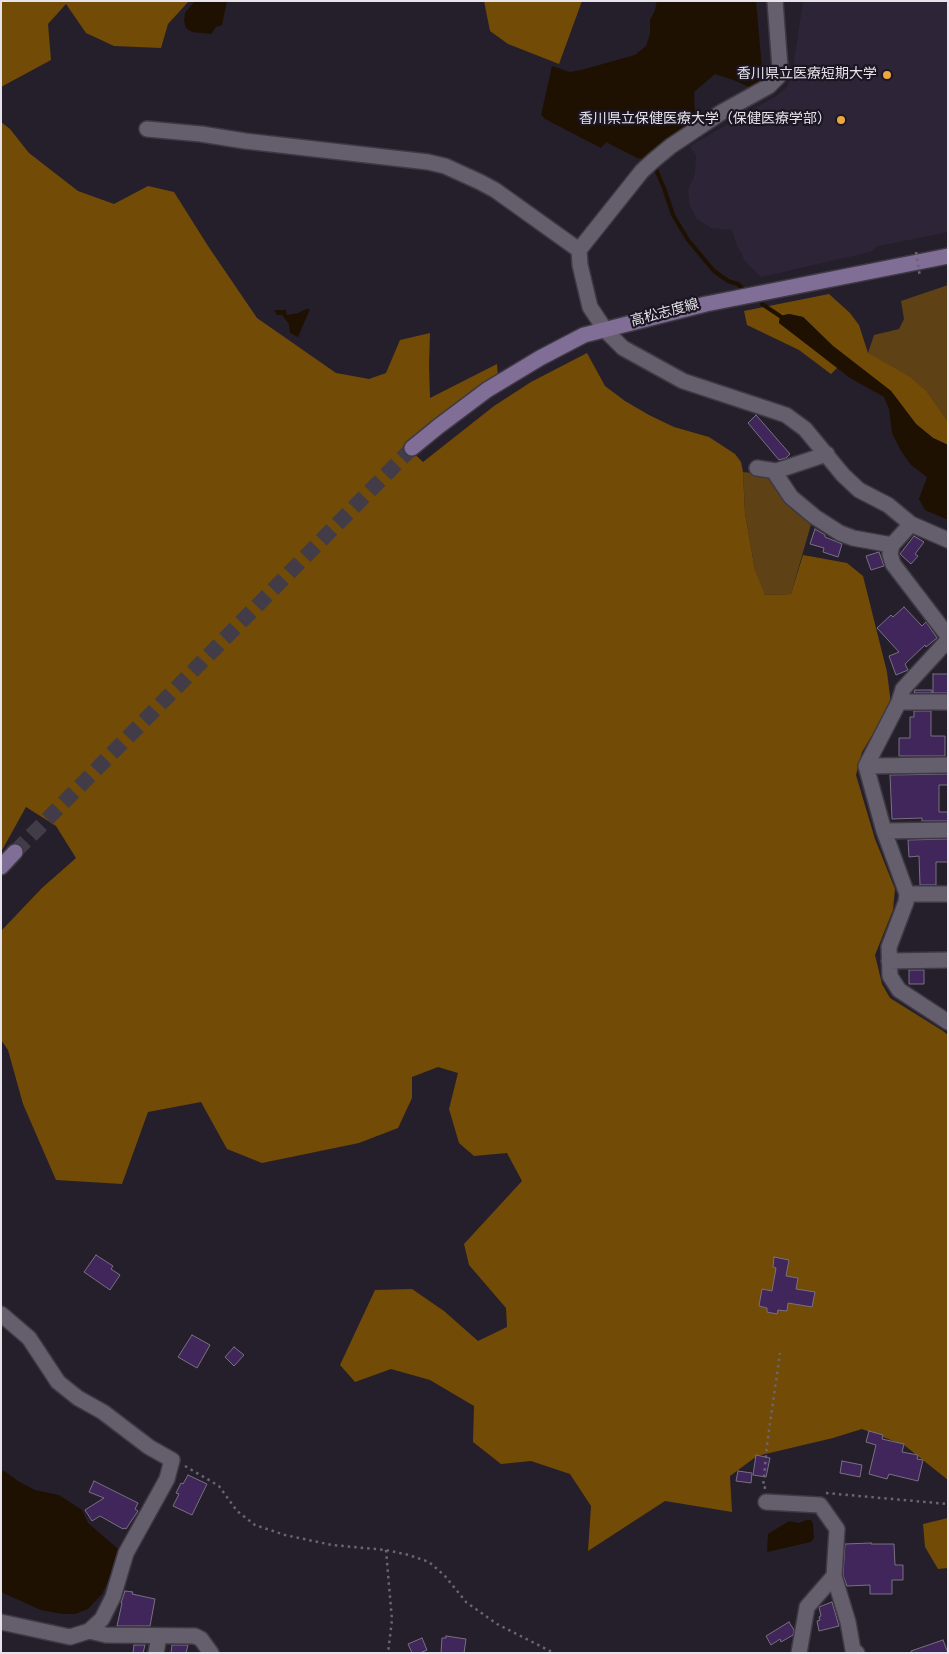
<!DOCTYPE html>
<html>
<head>
<meta charset="utf-8">
<style>
	body { margin:0 }
	#map { position:relative; width:949px; height:1654px; overflow:hidden; background:#251f2b; font-family:Overpass,sans-serif }
	canvas { display:block }
	.frame { position:absolute; inset:0; border:2px solid #e6e3eb; pointer-events:none }
</style>
</head>
<body>
<div id="map">
<canvas width="949" height="1654"></canvas>
<div class="frame"></div>
</div>
<script>
const context = document.querySelector('canvas').getContext('2d');
context.lineJoin = 'round';
function fill(path, color) { context.fillStyle = color; context.fill(path, 'evenodd'); }
const shape = rows => new Path2D(rows.map(r => 'M' + r).join(''));
function strokePath(path, color, width, dash) { context.strokeStyle = color; context.lineWidth = width; context.lineCap = dash ? 'butt' : 'round'; context.setLineDash(dash || []); context.stroke(path); }
function write(font, color, halo, rows, align = 'center') {
  context.font = font + ' Overpass,"Noto Sans JP",sans-serif'; context.lineWidth = 4.5; context.setLineDash([]); context.textBaseline = 'middle'; context.strokeStyle = halo; context.fillStyle = color; for (const [text, x, y, turn = 0] of rows) {
    context.save(); context.translate(x, y); context.rotate((+turn || 0) * Math.PI / 180); context.textAlign = isNaN(turn) ? turn : align; if (halo) context.strokeText(text, 0, 0); context.fillText(text, 0, 0); context.restore();
  }
}
const built = shape([
	[803,1,948,1,948,232,878,246,870,252,761,277,745,261,736,243,732,230,711,228,697,219,690,206,688,190,695,174,696,156,690,146,778,95,787,87,792,77]
]);
const green = shape([
	[948,285,948,422,941,413,868,353,874,335,899,329,904,319,901,301],
	[743,472,769,475,779,493,792,506,812,521,791,594,765,595,760,586,755,570,745,513]
]);
const forest = shape([
	[1,1,189,1,168,24,161,48,114,46,86,33,66,4,48,24,51,60,1,87],
	[484,1,582,1,559,64,508,44,490,31],
	[1,122,10,129,29,153,78,191,114,204,148,186,174,192,208,246,257,318,336,373,369,379,386,373,400,340,430,333,429,365,430,398,497,364,498,377,407,447,423,462,494,406,531,382,587,353,605,386,625,401,649,415,674,427,709,437,735,454,741,462,743,472,745,513,755,570,765,595,791,594,803,555,847,563,863,576,887,672,891,704,862,752,856,775,875,839,895,889,893,910,875,955,882,984,890,998,943,1031,948,1035,948,1480,904,1445,862,1429,833,1438,757,1456,730,1476,732,1512,665,1501,588,1551,591,1506,570,1474,531,1461,501,1464,473,1442,474,1406,430,1380,391,1369,355,1382,340,1365,375,1290,412,1289,444,1311,478,1341,507,1327,506,1308,469,1265,464,1244,522,1181,507,1153,474,1156,459,1143,449,1109,458,1073,438,1067,412,1077,412,1098,398,1128,359,1143,262,1163,227,1149,201,1102,148,1112,122,1184,56,1180,23,1104,8,1050,1,1040,1,931,42,888,76,858,56,826,26,807,1,852],
	[829,294,850,313,859,325,868,353,910,377,926,391,948,422,948,445,933,438,916,424,891,391,833,346,803,317,789,314,780,316,779,323,838,367,831,374,799,350,747,325,744,311],
	[948,1518,948,1568,938,1569,925,1547,923,1524]
]);
const water = shape([
	[195,1,227,1,222,25,216,27,211,34,192,32,186,28,184,21,185,13],
	[657,1,756,1,763,80,751,88,736,81,715,74,694,92,695,118,642,159,637,158,606,142,601,148,545,119,541,115,552,66,570,72,581,70,635,55,646,46,650,34,650,20,655,10],
	[306,309,310,309,298,337,290,333,289,324,282,315,277,315,274,310,286,310,287,315,298,313],
	[789,314,803,317,833,346,891,391,916,424,933,438,948,445,948,520,925,510,919,499,927,477,911,465,901,451,892,433,889,409,884,397,850,378,779,323,780,316],
	[1,1471,4,1471,18,1481,35,1490,59,1495,82,1510,88,1523,118,1549,108,1581,102,1594,88,1609,75,1614,62,1614,41,1610,1,1592],
	[806,1520,811,1520,813,1524,814,1538,811,1542,767,1552,768,1534,789,1521,799,1523]
]);
const stream = shape([
	[654,165,664,188,673,215,688,240,714,271,728,281,738,284,742,288],
	[762,304,780,316]
]);
const building = shape([
	[756,415,790,454,786,458,779,460,748,423,756,415],
	[815,529,825,535,825,537,842,544,838,557,823,552,824,548,810,544,815,529],
	[914,536,924,542,915,554,918,556,911,564,900,554,914,536],
	[879,552,884,566,871,570,866,556,879,552],
	[904,607,922,626,926,622,937,638,926,647,925,645,905,664,908,670,896,675,889,656,899,652,877,628,891,615,893,617,904,607],
	[933,674,948,674,948,693,933,693,933,674],
	[915,690,932,690,932,693,914,693,915,690],
	[914,711,931,711,931,736,945,736,945,756,899,756,899,738,910,738,910,717,914,717,914,711],
	[948,774,948,785,939,785,939,812,948,812,948,821,922,821,922,818,892,819,890,775,948,774],
	[948,839,948,862,936,862,936,885,920,885,919,856,909,857,908,840,948,839],
	[909,970,924,970,924,984,909,984,909,970],
	[96,1255,113,1266,111,1269,120,1275,110,1290,84,1272,96,1255],
	[774,1257,789,1260,786,1276,798,1278,796,1289,815,1292,812,1307,788,1303,787,1311,778,1310,777,1314,767,1312,767,1308,759,1306,762,1289,772,1291,776,1268,773,1267,774,1257],
	[192,1335,210,1345,197,1368,178,1357,192,1335],
	[234,1347,244,1355,234,1366,225,1357,234,1347],
	[869,1431,883,1435,882,1439,904,1444,902,1452,918,1455,917,1459,923,1460,918,1481,889,1474,887,1479,869,1474,876,1445,866,1442,869,1431],
	[756,1455,770,1458,766,1477,753,1475,756,1455],
	[842,1461,862,1465,860,1477,840,1473,842,1461],
	[738,1471,752,1473,751,1483,736,1481,738,1471],
	[188,1475,207,1484,192,1515,173,1506,179,1494,176,1493,181,1483,183,1484,188,1475],
	[94,1481,138,1503,135,1509,138,1511,126,1529,124,1528,123,1529,100,1516,92,1521,85,1510,104,1498,89,1492,94,1481],
	[871,1543,871,1544,894,1544,895,1565,903,1565,903,1580,892,1580,892,1594,870,1594,870,1585,847,1586,843,1575,845,1544,871,1543],
	[125,1591,133,1592,132,1594,155,1599,150,1626,117,1626,122,1603,121,1603,125,1591],
	[832,1602,839,1626,819,1631,817,1621,820,1620,819,1617,821,1616,819,1607,832,1602],
	[789,1622,794,1630,793,1635,781,1642,780,1639,771,1645,766,1636,789,1622],
	[446,1636,466,1639,464,1653,441,1653,442,1638,446,1638,446,1636],
	[422,1638,427,1650,420,1653,412,1653,408,1644,422,1638],
	[943,1640,948,1653,911,1653,911,1651,943,1640],
	[134,1645,145,1645,143,1653,133,1653,134,1645],
	[172,1645,188,1645,186,1653,171,1653,172,1645]
]);
const secondaryTunnel = shape([
	[15,852,412,448]
]);
const path = shape([
	[185,1466,219,1486,237,1511,255,1525,285,1535,332,1545,386,1550,409,1555,429,1562,445,1576,466,1602,497,1624,554,1653],
	[766,1488,763,1487,767,1445,780,1353],
	[826,1493,948,1504],
	[386,1550,392,1620,388,1653]
]);
const street = shape([
	[147,129,201,134,245,141,428,162,445,166,480,182,495,190,579,250,580,265,590,307,606,331,623,348,683,381,786,415,805,429,843,475,859,490,888,505,911,524,948,540],
	[579,250,642,171,654,160,671,146,722,112,769,86,778,77,780,68,775,1],
	[757,468,776,471,777,476,791,497,815,517,840,533,853,538,892,545],
	[776,471,827,454],
	[911,524,892,545,890,554,893,564,948,636],
	[948,640,903,689,899,702,866,766,884,831,907,894,906,902,889,947,890,976,899,990,948,1022],
	[899,702,948,702],
	[866,766,948,765],
	[884,831,948,830],
	[907,894,948,894],
	[889,961,948,960],
	[1,1314,29,1338,58,1382,78,1398,103,1412,149,1447,172,1460,167,1479,126,1553,113,1597,102,1619,89,1631,70,1637,1,1622],
	[766,1502,820,1505,837,1529,834,1576,807,1607,799,1653],
	[834,1576,848,1622,853,1650,857,1653],
	[89,1631,106,1635,195,1636,201,1639,211,1653],
	[156,1653,159,1636]
]);
const secondary = shape([
	[412,448,439,426,487,390,540,358,584,335,706,304,948,256],
	[1,867,15,852]
]);
const pathBridge = shape([
	[916,252,920,277]
]);
const markers = [
	[887,75,5,"#eda83c"],
	[841,120,5,"#eda83c"]
];
const poiNames = [
	["香川県立医療短期大学",877,75],
	["香川県立保健医療大学（保健医療学部）",831,120]
];
const streetNames = [
	["高松志度線",665,314,-15]
];
fill(built, '#2d2537');
fill(green, '#5e4115');
fill(forest, '#724b06');
fill(water, '#1e1102');
strokePath(stream, '#1e1102', 4);
fill(building, '#40265a');
strokePath(building, '#777180', 1);
strokePath(secondaryTunnel, '#423c48', 15, [15, 8]);
strokePath(street, '#3e3943', 18);
strokePath(secondary, '#3e3943', 18);
strokePath(path, '#6a6570', 2.5, [2.5, 4]);
strokePath(street, '#645e6d', 15);
strokePath(secondary, '#806e97', 15);
strokePath(pathBridge, '#6a6570', 2.5, [2.5, 4]);
for (const [x, y, r, color] of markers) { const dot = new Path2D(); dot.arc(x, y, r, 0, 2 * Math.PI); context.fillStyle = color; context.fill(dot); strokePath(dot, '#1b1622', 2); }
write('14px', '#e6e3eb', '#1b1622', poiNames, 'right');
write('14px', '#e6e3eb', '#1b1622', streetNames);
</script>
</body>
</html>
